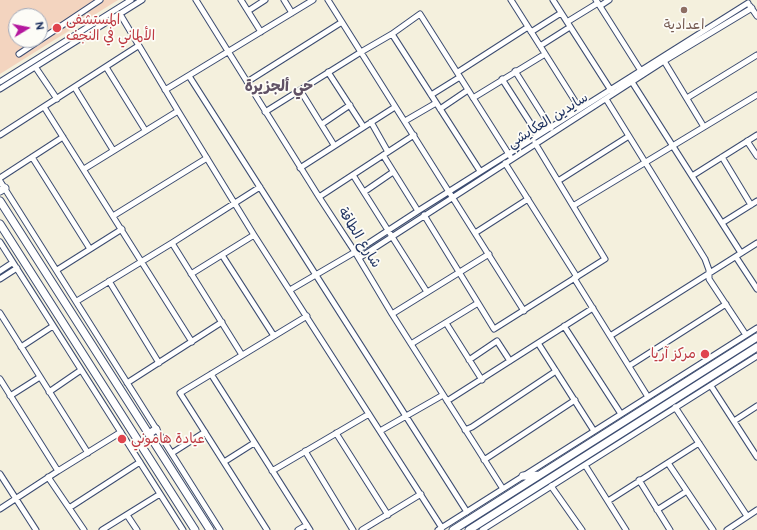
<!DOCTYPE html>
<html>
<head>
<meta charset="utf-8">
<style>
	body { margin:0 }
	#map { position:relative; width:757px; height:530px; overflow:hidden; background:#f4f0dd; font-family:"Balsamiq Sans",sans-serif }
	canvas { display:block }
	.north { position:absolute; left:8px; top:8px; width:40px; height:40px; box-sizing:border-box; background:#fdfcf7; border:1px solid #a3aaba; border-radius:50%; rotate:80deg; font-size:11px; font-weight:700; line-height:16px; text-align:center; color:#1b2f5e }
	.north::after { content:''; display:block; margin:auto; width:14px; height:18px; background:#b5179e; clip-path:polygon(50% 0,100% 100%,50% 72%,0 100%) }
</style>
</head>
<body>
<div id="map">
<canvas width="757" height="530"></canvas>
<div class="north">N</div>
</div>
<script>
const context = document.querySelector('canvas').getContext('2d');
context.lineJoin = 'round';
function fill(path, color) { context.fillStyle = color; context.fill(path, 'evenodd'); }
const shape = rows => new Path2D(rows.map(r => 'M' + r).join(''));
function strokePath(path, color, width, dash) { context.strokeStyle = color; context.lineWidth = width; context.lineCap = dash ? 'butt' : 'round'; context.setLineDash(dash || []); context.stroke(path); }
function write(font, color, halo, rows, align = 'center') {
  context.font = font + ' "Balsamiq Sans","Playpen Sans Arabic",sans-serif'; context.lineWidth = 3.5; context.setLineDash([]); context.textBaseline = 'middle'; context.strokeStyle = halo; context.fillStyle = color; for (const [text, x, y, turn = 0] of rows) {
    context.save(); context.translate(x, y); context.rotate((+turn || 0) * Math.PI / 180); context.textAlign = isNaN(turn) ? turn : align; if (halo) context.strokeText(text, 0, 0); context.fillText(text, 0, 0); context.restore();
  }
}
const built = shape([
	[0,0,118,0,0,74],
	[16,16,40,16,40,40,16,40]
]);
const minor = shape([
	[196,0,319,197,355,252,392,314,503,489],
	[241,0,261,32],
	[284,0,292,13],
	[328,0,524,311],
	[511,0,580,109],
	[553,0,612,92],
	[596,0,641,71],
	[600,6,609,0],
	[750,6,757,16],
	[248,11,265,0],
	[120,14,178,111,254,235,442,528],
	[567,22,598,3],
	[531,32,561,13],
	[392,34,480,171],
	[540,46,570,27],
	[19,54,100,0],
	[664,61,704,127],
	[106,67,145,130],
	[36,68,57,99],
	[515,71,551,128],
	[328,72,363,126],
	[458,72,528,27],
	[189,76,467,512],
	[502,79,538,135],
	[0,82,131,0],
	[247,82,342,22],
	[632,82,741,253],
	[75,88,113,150],
	[0,89,142,0],
	[165,90,313,0],
	[300,90,334,145],
	[431,95,460,77],
	[473,98,545,54],
	[687,98,757,55],
	[606,99,705,259,709,270,709,279,746,335],
	[44,107,192,342],
	[440,109,468,90],
	[265,112,361,52,392,34,420,14,510,156],
	[405,121,436,103],
	[371,122,388,152],
	[322,124,350,105],
	[0,135,138,46],
	[747,141,757,156],
	[383,155,418,211],
	[32,157,90,249],
	[722,157,751,205],
	[505,163,577,277],
	[300,168,395,107],
	[84,169,178,111],
	[353,175,427,292],
	[692,176,757,135],
	[0,178,63,137],
	[0,181,220,530],
	[558,181,629,136],
	[364,192,393,172],
	[319,197,414,135],
	[573,206,757,95],
	[424,215,494,329,605,259,535,143],
	[113,216,207,158],
	[722,223,757,201],
	[475,233,528,199],
	[0,242,183,530],
	[172,243,242,355],
	[222,255,274,336],
	[736,257,757,289],
	[359,258,664,61,752,8],
	[57,270,122,229],
	[0,271,12,263],
	[191,274,254,235],
	[574,278,648,397],
	[0,279,17,268],
	[109,281,159,363],
	[290,290,355,252,418,211,748,3],
	[77,301,172,243,260,187],
	[0,313,88,453],
	[392,314,489,254],
	[446,323,482,380],
	[564,326,621,414],
	[610,336,757,243],
	[538,343,594,431],
	[411,344,478,303],
	[21,347,53,326],
	[469,360,497,341,510,361],
	[629,366,726,304],
	[211,374,310,530],
	[0,379,58,471],
	[127,383,222,322],
	[711,386,757,457],
	[49,392,81,370],
	[10,396,40,377],
	[447,401,593,308],
	[675,407,747,516],
	[734,421,757,406],
	[465,430,472,427,556,371],
	[380,431,443,395],
	[336,433,388,515],
	[305,451,353,530],
	[172,453,205,432],
	[484,460,575,400],
	[224,462,254,443],
	[668,463,713,530],
	[585,465,626,530],
	[272,471,369,414],
	[0,474,36,530],
	[48,477,84,530],
	[639,480,670,530],
	[551,486,582,530],
	[608,501,699,443],
	[69,508,140,462],
	[0,509,58,471,121,432],
	[657,510,687,491],
	[127,515,137,530],
	[102,530,160,494],
	[267,530,180,393,307,316],
	[298,530,307,525],
	[362,530,421,494],
	[438,530,757,328],
	[482,530,757,356],
	[727,530,757,510]
]);
const major = shape([
	[0,191,5,188],
	[0,201,210,530],
	[0,224,195,530],
	[149,434,156,429],
	[523,476,539,475],
	[453,530,757,337],
	[469,530,757,347]
]);
const markers = [
	[684,10,4,"#8d6e63"],
	[57,28,5,"#e0444e"],
	[705,354,5,"#e0444e"],
	[122,439,5,"#e0444e"]
];
const healthNames = [
	["المستشفى",66,20],
	["الألماني في النجف",66,36],
	["مركز آريا",696,354,"right"],
	["عيادة هاموني",131,439]
];
const educationNames = [
	["اعدادية",684,25]
];
const streetNames = [
	["سايدين العكايشي",548,121,-32],
	["شارع الطاقة",359,238,58]
];
const neighbourhoodNames = [
	["حي ألجزيرة",279,87]
];
fill(built, '#f3d4bf');
strokePath(minor, '#3c4c71', 7);
strokePath(major, '#3c4c71', 9);
strokePath(minor, '#fff', 5);
strokePath(major, '#fff', 7);
for (const [x, y, r, color] of markers) { const dot = new Path2D(); dot.arc(x, y, r, 0, 2 * Math.PI); context.fillStyle = color; context.fill(dot); strokePath(dot, '#fdfcf7', 1.5); }
write('14px', '#be3a42', '#fdfcf7', healthNames, 'left');
write('14px', '#785e54', '#fdfcf7', educationNames);
write('14px', '#1b2f5e', '#fdfcf7', streetNames);
write('bold 15px', '#605266', '#fdfcf7', neighbourhoodNames);
</script>
</body>
</html>
